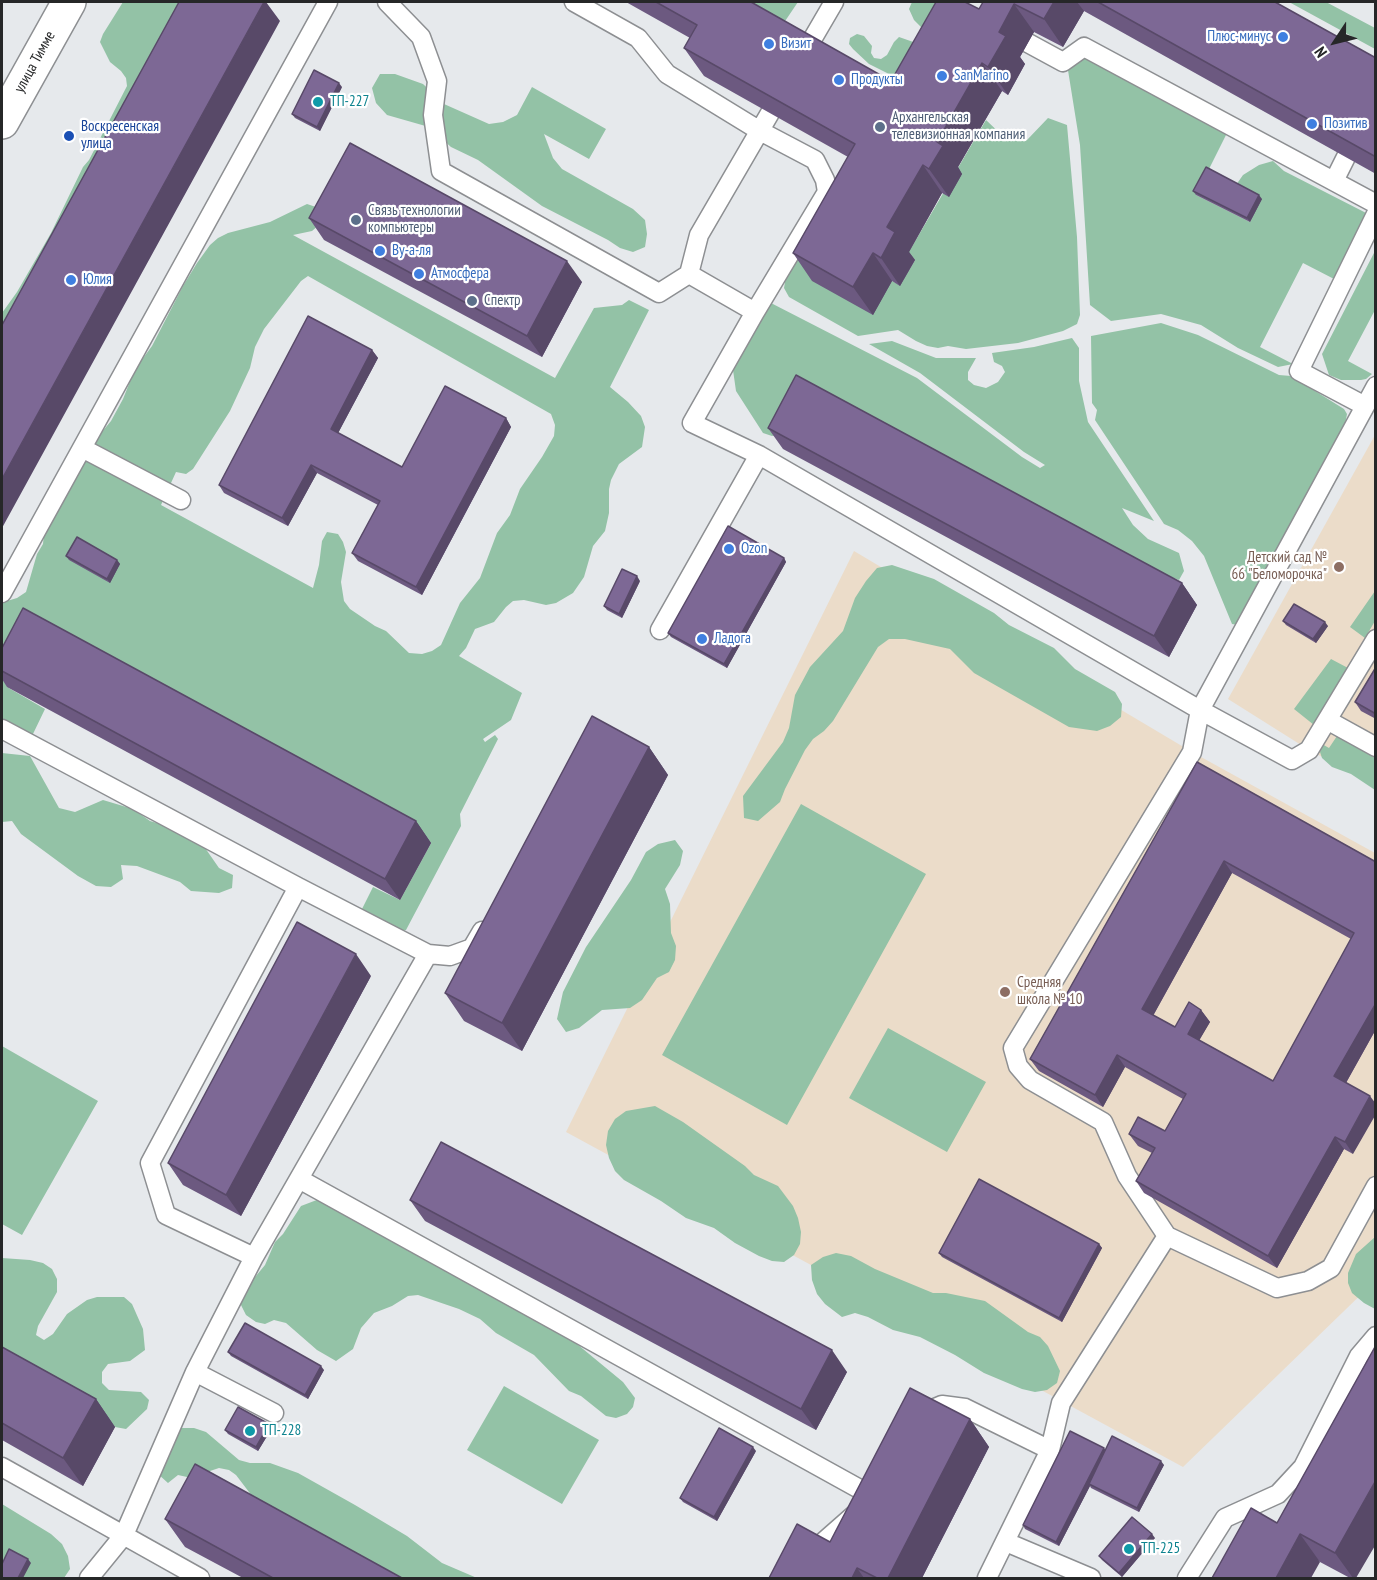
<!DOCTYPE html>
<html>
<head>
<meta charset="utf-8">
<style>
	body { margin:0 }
	#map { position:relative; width:1377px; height:1580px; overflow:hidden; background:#e6e9ec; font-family:"PT Sans Narrow",sans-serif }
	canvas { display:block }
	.frame { position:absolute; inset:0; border:3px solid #262728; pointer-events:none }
	.north { position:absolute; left:1305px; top:12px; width:60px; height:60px; -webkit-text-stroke:4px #fff; paint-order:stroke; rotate:235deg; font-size:16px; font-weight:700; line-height:24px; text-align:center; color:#262728 }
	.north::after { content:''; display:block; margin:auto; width:21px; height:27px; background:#262728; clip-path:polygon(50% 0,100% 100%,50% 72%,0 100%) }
</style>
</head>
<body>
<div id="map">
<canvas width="1377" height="1580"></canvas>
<div class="frame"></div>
<div class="north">N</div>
</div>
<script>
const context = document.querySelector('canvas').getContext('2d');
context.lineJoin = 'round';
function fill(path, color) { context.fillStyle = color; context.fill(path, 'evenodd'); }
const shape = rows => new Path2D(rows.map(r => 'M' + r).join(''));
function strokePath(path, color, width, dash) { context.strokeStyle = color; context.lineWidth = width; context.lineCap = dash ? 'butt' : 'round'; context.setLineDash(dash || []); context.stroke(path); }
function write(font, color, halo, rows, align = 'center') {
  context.font = font + ' "PT Sans Narrow",sans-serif'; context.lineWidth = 4.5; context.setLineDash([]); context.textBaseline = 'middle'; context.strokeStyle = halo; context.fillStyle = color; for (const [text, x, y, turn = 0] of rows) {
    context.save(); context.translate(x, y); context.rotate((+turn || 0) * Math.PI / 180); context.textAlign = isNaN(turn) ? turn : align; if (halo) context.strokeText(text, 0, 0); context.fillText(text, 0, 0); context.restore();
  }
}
const education = shape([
	[1375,435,1375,785,1309,750,1228,699],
	[854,551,1192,752,1375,853,1375,1281,1183,1467,566,1132]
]);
const green = shape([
	[123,2,206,2,2,374,2,313,17,292,51,233,83,167,89,160,127,86,126,78,121,71,110,62,100,42,103,34],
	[746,2,798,2,777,33],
	[912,2,942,2,924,30,914,20,909,9],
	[1289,2,1326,2,1375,28,1375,49],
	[857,34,864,36,872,46,871,53,874,58,881,59,887,55,894,42,899,37,919,44,899,79,869,64,853,49,849,44,850,38],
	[1085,53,1228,131,1196,195,1250,222,1261,199,1236,185,1243,175,1259,165,1273,161,1284,171,1370,215,1336,280,1303,263,1260,347,1293,364,1278,367,1238,348,1201,325,1161,314,1111,321,1090,305,1080,145,1067,64],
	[380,74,395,74,423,84,444,104,489,124,503,122,517,115,532,87,606,129,589,159,544,134,553,158,562,169,633,209,645,220,647,234,645,247,633,252,620,248,608,240,542,206,478,160,451,147,429,127,387,115,376,103,372,88],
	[1048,118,1067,125,1077,237,1080,315,1077,324,1063,331,1018,343,966,349,948,346,938,348,927,346,916,341,898,330,858,336,789,297,784,288,786,276,833,198,892,281,900,285,915,260,907,255,986,120,1007,140,1027,140],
	[307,204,316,207,319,225,312,231,293,235,555,378,594,308,622,305,629,300,649,310,610,387,628,402,641,416,645,427,642,447,619,464,611,480,609,489,609,513,605,531,593,546,584,577,573,593,556,603,546,605,524,600,513,601,506,607,494,622,475,629,466,648,459,656,522,693,511,720,483,739,485,742,495,735,498,739,460,814,461,826,406,930,399,932,361,911,373,887,400,900,431,843,7,687,45,709,32,736,2,721,2,598,7,601,17,598,26,592,37,554,43,544,44,533,96,439,111,421,123,399,135,369,152,346,183,286,197,263,210,245,218,238,228,233,270,222],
	[308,276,551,414,555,425,554,436,542,457,520,489,510,515,497,533,480,578,460,603,441,645,432,651,422,654,409,653,386,631,375,626,350,609,344,601,341,582,346,552,343,542,338,534,327,532,322,541,319,565,313,588,161,505,176,472,186,474,193,469,230,411,250,368,255,347,264,329,301,281],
	[1375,251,1375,310,1348,361,1372,374,1366,379,1361,380,1341,380,1329,375,1322,354],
	[769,302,917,378,1022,457,1040,468,1045,465,1024,452,920,373,869,344,892,341,936,358,976,358,968,372,968,380,974,385,986,388,998,382,1005,372,1002,366,994,362,992,353,1034,347,1072,338,1079,348,1079,381,1088,422,1154,521,1122,508,1133,525,1148,539,1179,553,1184,571,1179,580,782,434,772,436,763,433,736,391,733,370],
	[1161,323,1198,335,1279,375,1291,376,1344,409,1347,414,1344,430,1238,625,1232,624,1204,556,1192,541,1178,530,1164,524,1095,420,1097,410,1092,403,1091,336],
	[892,565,934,579,994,613,1009,625,1054,648,1075,669,1115,692,1122,704,1121,717,1110,726,1097,731,1069,727,974,673,950,649,905,639,889,639,878,647,833,721,824,731,813,739,805,750,785,789,780,802,758,821,744,818,743,796,783,742,789,728,795,695,810,667,843,631,855,598,866,581,877,568],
	[1375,591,1375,621,1365,638,1350,627],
	[1331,659,1348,668,1314,725,1294,709],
	[1337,736,1375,758,1375,790,1351,774,1332,767,1322,758,1320,752,1322,744,1329,748],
	[2,753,30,756,59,808,75,812,103,800,133,809,150,821,177,829,203,845,219,868,233,875,232,888,219,893,191,891,180,882,137,866,121,865,123,879,111,887,96,886,78,876,21,834,12,821,2,822],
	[801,804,926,874,787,1125,662,1055],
	[675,840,683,851,680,865,665,889,670,904,671,933,676,946,675,960,669,972,657,978,642,1000,630,1008,602,1010,579,1028,566,1032,557,1019,563,992,586,947,631,880,646,852,658,844],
	[888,1028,986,1082,947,1152,849,1098],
	[2,1046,98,1101,22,1235,2,1224],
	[655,1106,683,1122,745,1166,754,1175,778,1186,793,1206,798,1218,801,1232,800,1244,794,1255,784,1262,772,1261,759,1256,735,1243,714,1228,686,1218,661,1201,624,1180,615,1171,609,1158,606,1145,608,1131,615,1119,626,1111],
	[322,1198,402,1243,410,1252,442,1261,577,1344,623,1382,635,1398,633,1407,627,1414,616,1418,606,1416,581,1396,569,1391,534,1355,496,1333,480,1319,459,1309,418,1295,408,1296,392,1306,374,1313,361,1328,353,1349,336,1361,317,1350,286,1323,274,1320,265,1324,256,1322,246,1315,239,1301,251,1282,265,1265,275,1242,283,1234,301,1206],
	[1375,1237,1375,1309,1364,1303,1352,1293,1348,1283,1348,1273,1356,1254],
	[836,1253,851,1256,875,1269,933,1293,946,1293,985,1301,1028,1332,1040,1337,1048,1346,1060,1371,1057,1383,1047,1390,1035,1392,1022,1389,984,1373,955,1355,920,1337,893,1330,868,1317,855,1313,842,1317,825,1304,817,1294,812,1280,811,1265,823,1257],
	[2,1258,30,1260,43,1263,52,1269,57,1279,57,1292,38,1326,36,1335,44,1340,53,1334,67,1314,87,1300,97,1297,124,1297,132,1304,143,1329,145,1350,130,1361,108,1364,102,1372,102,1383,109,1390,141,1392,149,1400,147,1409,126,1429,115,1427,2,1364],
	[504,1386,599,1440,562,1504,467,1450],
	[181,1428,194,1428,206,1432,239,1460,250,1463,270,1463,298,1473,355,1505,407,1536,442,1563,477,1578,398,1578,252,1496,236,1475,229,1470,219,1468,210,1471,204,1480,195,1483,187,1477,178,1475,168,1483,158,1474,169,1435],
	[2,1504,51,1534,62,1544,68,1556,70,1569,64,1578,2,1578]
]);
const service = shape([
	[387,2,421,37,437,81,433,115,441,171,659,293,689,274,755,312],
	[574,2,638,38,667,74,760,131,815,160,825,180,827,192,755,312,692,423,759,455,1200,710,1292,760,1309,750,1376,639],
	[1028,43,1063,62,1084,47,1376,204],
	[806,50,834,2],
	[1334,181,1346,157],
	[689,274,699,235,770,113],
	[1376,386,1200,710,1192,752,1013,1048,1018,1066,1030,1080,1103,1122,1127,1176,1167,1236,1277,1288,1308,1281,1331,1268,1376,1186],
	[1365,406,1299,371,1376,214],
	[82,448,181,500],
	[2,593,328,2],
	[660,630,759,455],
	[1327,720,1376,747],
	[2,729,298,887,428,954,450,956,472,948,482,931],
	[299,1179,874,1497],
	[254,1257,166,1215,150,1163,298,887],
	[195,1372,274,1413],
	[921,1414,942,1405,965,1408,1050,1450,987,1578],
	[1050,1450,1061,1403,1167,1236],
	[2,1467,200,1578],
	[1006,1542,1091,1578],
	[89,1578,124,1535,195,1372,254,1257,428,954],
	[797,1578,813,1551,854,1515],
	[1187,1578,1225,1518,1278,1494,1303,1467,1359,1356,1376,1336]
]);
const secondary = shape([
	[2,122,69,2]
]);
const wall = shape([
	[626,2,751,2,891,81,979,9,983,2,1275,2,1376,58,1376,174,1084,11,1063,47,1034,32,1020,57,1025,64,1008,95,1002,91,958,167,962,174,949,197,942,193,909,252,915,260,900,286,892,281,873,315,812,281,793,253,848,157,704,76,684,48,690,38],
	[342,87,320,131,295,118,292,114],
	[1193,191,1262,199,1250,222,1196,195],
	[309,218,582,282,542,357,324,240],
	[372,350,378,358,338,433,402,467,506,418,511,427,422,595,358,561,352,553,378,505,317,473,288,526,224,493,219,485],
	[768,428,1182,583,1197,605,1169,657,783,449],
	[66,556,117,560,120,564,110,583,69,560],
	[784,558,786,562,727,668,671,637,668,633],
	[640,581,622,618,607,610,604,606],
	[1283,621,1328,626,1316,643,1286,625],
	[2,648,416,821,431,843,400,900,7,687,2,679],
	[1376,667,1376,719,1361,711,1355,702],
	[649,747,668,775,522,1051,464,1021,445,993],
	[1197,762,1376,862,1376,1029,1346,1083,1353,1154,1344,1149,1277,1268,1144,1193,1136,1181,1152,1153,1138,1146,1129,1134,1165,1131,1183,1099,1125,1067,1103,1107,1039,1071,1030,1059],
	[1232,873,1351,939,1273,1081,1199,1040,1210,1022,1201,1010,1175,1027,1153,1016],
	[371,976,241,1216,183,1185,168,1163],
	[410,1200,847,1372,816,1430,425,1221],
	[1099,1244,1102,1248,1062,1322,942,1257,939,1253],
	[1376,1345,1356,1578,1350,1578,1320,1562,1277,1523],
	[2,1347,96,1399,115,1427,83,1486,2,1440],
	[228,1352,324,1370,308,1399,231,1356],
	[970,1419,989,1447,922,1578,769,1578,830,1542],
	[272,1428,258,1451,228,1434,225,1430],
	[1105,1450,1164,1465,1139,1512,1091,1488,1090,1486,1059,1546,1025,1529,1023,1525],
	[756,1451,717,1521,683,1502,680,1498],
	[165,1519,402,1578,243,1578,185,1547],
	[1155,1538,1122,1577,1102,1560,1099,1556]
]);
const shadedWall = shape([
	[264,2,266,2,280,21,2,528,2,479],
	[1054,2,1077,2,1084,11,1063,47,1044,19],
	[1014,4,1034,32,1020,57,1025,64,1008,95,988,67,999,32],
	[982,63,1002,91,958,167,962,174,949,197,929,169,937,142],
	[339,83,342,87,320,131,317,127],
	[923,165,942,193,909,252,915,260,900,286,881,258,887,227],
	[1259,195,1262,199,1250,222,1247,218],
	[873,253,892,281,873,315,853,287],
	[567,261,582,282,542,357,527,336],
	[372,350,378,358,336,437,331,429],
	[506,418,511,427,422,595,416,587],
	[311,465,317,473,288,526,282,518],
	[784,558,786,562,727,668,724,664],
	[117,560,120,564,110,583,107,579],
	[637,576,640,581,622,618,619,614],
	[1182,583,1197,605,1169,657,1154,636],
	[1325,622,1328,626,1316,643,1313,639],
	[649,747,668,775,522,1051,502,1023],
	[416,821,431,843,400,900,385,879],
	[1224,861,1232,873,1150,1021,1142,1009],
	[356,954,371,976,241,1216,226,1195],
	[1376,1003,1376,1029,1343,1088,1334,1076],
	[1201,1010,1210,1022,1196,1046,1188,1034],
	[1117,1055,1125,1067,1103,1107,1095,1095],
	[1370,1096,1376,1104,1376,1114,1353,1154,1345,1142],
	[1335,1137,1344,1149,1277,1268,1268,1256],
	[1099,1244,1102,1248,1062,1322,1059,1318],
	[832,1350,847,1372,816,1430,801,1409],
	[321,1366,324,1370,308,1399,305,1395],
	[96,1399,115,1427,83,1486,63,1458],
	[970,1419,989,1447,922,1578,888,1578],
	[269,1424,272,1428,258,1451,256,1447],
	[753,1447,756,1451,717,1521,714,1517],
	[1104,1448,1107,1452,1089,1484,1090,1486,1059,1546,1056,1542],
	[1161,1461,1164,1465,1139,1512,1137,1508],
	[1376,1480,1376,1544,1356,1578,1353,1578,1335,1553],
	[1152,1534,1155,1538,1122,1577,1119,1573],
	[1300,1534,1320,1562,1311,1578,1276,1578],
	[28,1559,31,1563,23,1578,18,1578],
	[857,1568,864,1578,852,1578]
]);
const building = shape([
	[179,2,264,2,2,479,2,325,179,2],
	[656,2,751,2,891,81,936,2,965,2,979,9,983,2,1054,2,1044,19,1014,4,999,32,1006,36,988,67,982,63,937,142,943,146,929,169,923,165,887,227,895,232,881,258,873,253,853,287,793,253,855,144,684,48,697,25,656,2],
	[1098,2,1275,2,1376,58,1376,157,1098,2],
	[314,70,339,83,317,127,292,114,314,70],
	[350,143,567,261,527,336,309,218,350,143],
	[1206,167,1259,195,1247,218,1193,191,1206,167],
	[308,316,372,350,331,429,402,467,445,386,506,418,416,587,352,553,380,501,311,465,282,518,219,485,308,316],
	[796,375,1182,583,1154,636,768,428,796,375],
	[728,526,784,558,724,664,668,633,728,526],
	[77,537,117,560,107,579,66,556,77,537],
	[622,569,637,576,619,614,604,606,622,569],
	[1294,604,1325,622,1313,639,1283,621,1294,604],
	[23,608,416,821,385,879,2,671,2,648,23,608],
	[1376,667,1376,714,1355,702,1376,667],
	[592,716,649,747,502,1023,445,993,592,716],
	[1197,762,1376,862,1376,1003,1334,1076,1370,1096,1345,1142,1335,1137,1268,1256,1136,1181,1155,1148,1129,1134,1138,1117,1165,1131,1186,1094,1117,1055,1095,1095,1030,1059,1197,762],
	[1224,861,1354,933,1273,1081,1188,1034,1201,1010,1189,1002,1175,1027,1142,1009,1224,861],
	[297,922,356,954,226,1195,168,1163,297,922],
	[441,1142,832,1350,801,1409,410,1200,441,1142],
	[979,1179,1099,1244,1059,1318,939,1253,979,1179],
	[245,1323,321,1366,305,1395,228,1352,245,1323],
	[1376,1345,1376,1480,1335,1553,1300,1534,1276,1578,1212,1578,1251,1508,1277,1523,1376,1345],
	[2,1347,96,1399,63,1458,2,1423,2,1347],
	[910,1388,970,1419,888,1578,877,1578,857,1568,852,1578,769,1578,797,1524,830,1542,910,1388],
	[238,1407,269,1424,256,1447,225,1430,238,1407],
	[719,1428,753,1447,714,1517,680,1498,719,1428],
	[1070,1431,1104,1448,1056,1542,1023,1525,1070,1431],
	[1112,1436,1161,1461,1137,1508,1089,1484,1112,1436],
	[195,1464,402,1578,273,1578,165,1519,195,1464],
	[1132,1517,1152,1534,1119,1573,1099,1556,1132,1517],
	[9,1549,28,1559,18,1578,2,1578,2,1564,9,1549]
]);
const markers = [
	[1283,37,6,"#3f7fe0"],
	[769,44,6,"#3f7fe0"],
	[942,76,6,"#3f7fe0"],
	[839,80,6,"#3f7fe0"],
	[318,102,6,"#0f9aa8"],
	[1312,124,6,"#3f7fe0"],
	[880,127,6,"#5c6f8a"],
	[69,136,6,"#1a4fb4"],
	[356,220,6,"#5c6f8a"],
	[380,251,6,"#3f7fe0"],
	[419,274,6,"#3f7fe0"],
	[71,280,6,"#3f7fe0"],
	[472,301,6,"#5c6f8a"],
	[729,549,6,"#3f7fe0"],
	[1339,567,6,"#8d6e63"],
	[702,639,6,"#3f7fe0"],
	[1005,992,6,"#8d6e63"],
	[250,1431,6,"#0f9aa8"],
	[1129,1549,6,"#0f9aa8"]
];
const shopNames = [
	["Плюс-минус",1271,37,"right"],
	["Визит",781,44],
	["SanMarino",954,76],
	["Продукты",851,80],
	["Позитив",1324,124],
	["Ву-а-ля",392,251],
	["Атмосфера",431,274],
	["Юлия",83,280],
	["Ozon",741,549],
	["Ладога",714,639]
];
const streetNames = [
	["улица Тимме",35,62,-61]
];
const cultureNames = [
	["ТП-227",330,102],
	["ТП-228",262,1431],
	["ТП-225",1141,1549]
];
const serviceNames = [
	["Архангельская",892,118],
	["телевизионная компания",892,135],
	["Связь технологии",368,211],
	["компьютеры",368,228],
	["Спектр",484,301]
];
const transitNames = [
	["Воскресенская",81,127],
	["улица",81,144]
];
const educationNames = [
	["Детский сад №",1327,558],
	["66 \"Беломорочка\"",1327,575],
	["Средняя",1017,983,"left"],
	["школа № 10",1017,1000,"left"]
];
fill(education, '#ebdcc9');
fill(green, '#93c2a6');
strokePath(service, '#8d8f92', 21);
strokePath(secondary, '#8d8f92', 36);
strokePath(service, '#fff', 18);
strokePath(secondary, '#fff', 33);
fill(wall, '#6c5980');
fill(shadedWall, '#584968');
fill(building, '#7d6895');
strokePath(building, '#584968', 1.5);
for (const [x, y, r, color] of markers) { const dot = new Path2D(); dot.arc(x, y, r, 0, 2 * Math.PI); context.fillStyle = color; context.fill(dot); strokePath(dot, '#fff', 2); }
write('15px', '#366cbe', '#fff', shopNames, 'left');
write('15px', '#262728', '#fff', streetNames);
write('15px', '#0d838f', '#fff', cultureNames, 'left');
write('15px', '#4e5e75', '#fff', serviceNames, 'left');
write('15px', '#164399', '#fff', transitNames, 'left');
write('15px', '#785e54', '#fff', educationNames, 'right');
</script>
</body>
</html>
